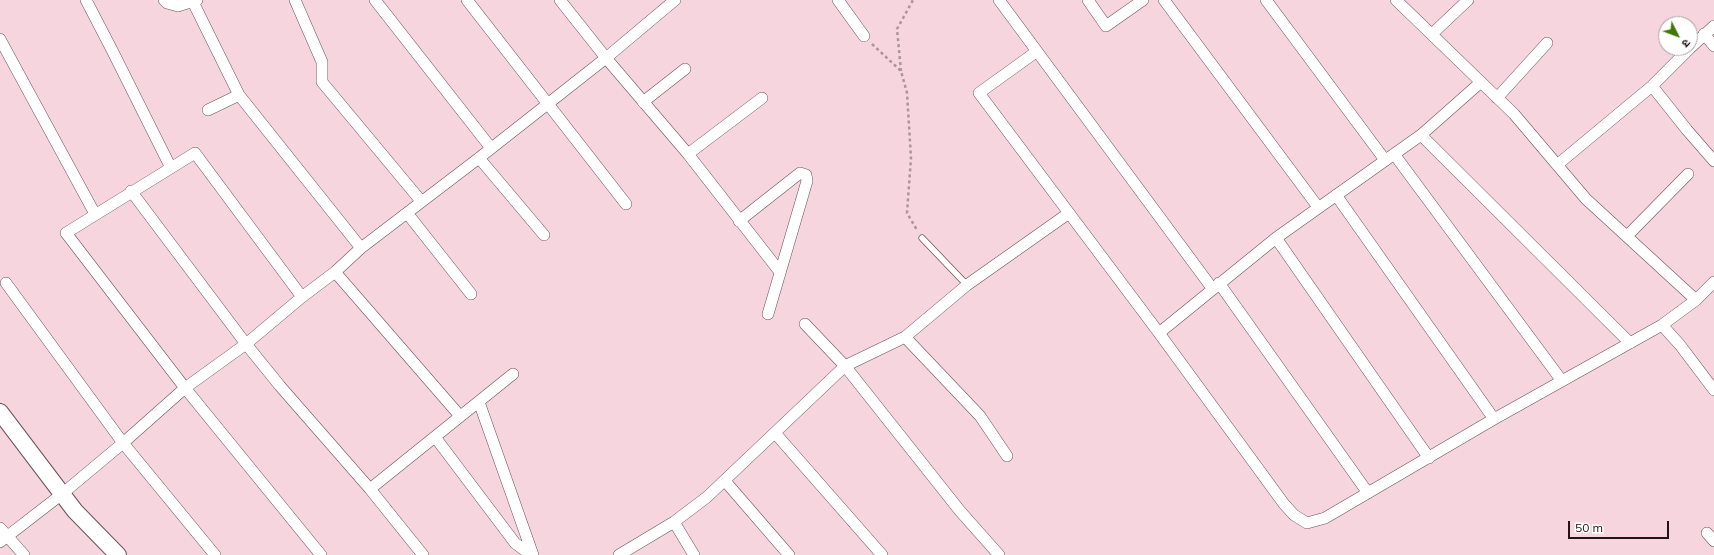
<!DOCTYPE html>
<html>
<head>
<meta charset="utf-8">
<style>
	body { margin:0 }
	#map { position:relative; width:1714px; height:555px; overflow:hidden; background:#f6d5de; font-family:Mulish,"Noto Sans Devanagari",sans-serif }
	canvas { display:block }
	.north { position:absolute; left:1658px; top:16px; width:40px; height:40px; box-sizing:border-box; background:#fff; border:1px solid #a6a1a2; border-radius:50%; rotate:132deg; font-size:11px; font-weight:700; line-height:16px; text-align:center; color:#201417 }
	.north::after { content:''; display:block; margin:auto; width:14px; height:18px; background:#447806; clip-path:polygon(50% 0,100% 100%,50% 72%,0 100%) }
	.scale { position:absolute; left:1568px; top:521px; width:101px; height:18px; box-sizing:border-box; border:2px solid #201417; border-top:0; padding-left:5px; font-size:12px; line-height:14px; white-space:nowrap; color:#201417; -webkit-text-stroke:3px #fff; paint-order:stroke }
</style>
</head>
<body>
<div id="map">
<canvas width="1714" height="555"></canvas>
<div class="north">उ</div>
<div class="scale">50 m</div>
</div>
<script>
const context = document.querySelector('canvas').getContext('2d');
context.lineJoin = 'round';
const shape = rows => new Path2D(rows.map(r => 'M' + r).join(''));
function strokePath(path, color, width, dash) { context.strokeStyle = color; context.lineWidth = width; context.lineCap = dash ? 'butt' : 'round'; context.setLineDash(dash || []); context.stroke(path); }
const path = shape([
	[872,44,901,71,907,93,911,158,907,213,917,230],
	[901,71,897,29,913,0]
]);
const lane = shape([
	[922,238,967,285]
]);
const street = shape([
	[86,0,113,52,171,168],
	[164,0,167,3,178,6,197,0],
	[295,0,322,62,322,82,421,201],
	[375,0,491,148],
	[467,0,626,204],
	[560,0,606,58,675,0],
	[838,0,864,36],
	[999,0,1212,288],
	[1088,0,1106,26,1143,0],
	[1164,0,1318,207],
	[1266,0,1385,160],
	[1396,0,1514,114,1586,199,1696,300,1714,282],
	[193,2,239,95,361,248],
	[1432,34,1468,0],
	[1704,34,1714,46],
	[0,39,95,214],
	[1690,48,1714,26],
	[1036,52,979,93,1159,333],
	[1481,82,1421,135,1276,238,1159,333,1284,504,1294,515,1307,523,1325,518,1494,419,1662,325,1680,345,1714,390],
	[1652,86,1687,130,1714,161],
	[1497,98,1547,43],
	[643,102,685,69],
	[208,110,239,95],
	[1421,135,1630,343],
	[688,154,762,98],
	[1394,154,1562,381],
	[479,158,544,235],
	[1557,165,1652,86,1690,48],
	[131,191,246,344,280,386,370,489,423,555],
	[1336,195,1494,419],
	[407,213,471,294],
	[739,221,800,173,806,175,807,181,768,314],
	[1627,236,1688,174],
	[1276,238,1429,458],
	[335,272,460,416],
	[6,283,123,443,215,555],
	[1219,283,1368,493],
	[302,297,195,153,66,233,185,388,321,555],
	[805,324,845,366,960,511,999,555],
	[1662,325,1696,300],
	[905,337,980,416,1007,456],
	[479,402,533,555],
	[775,433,882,555],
	[435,437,515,543,531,555],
	[725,481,789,555],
	[370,489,513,374],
	[674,522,694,555],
	[0,528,24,555],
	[1707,533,1714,541],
	[0,542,62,494,123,443,185,388,246,344,302,297,335,272,361,248,479,158,606,58,688,154,780,272],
	[619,555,674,522,707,497,845,366,905,337,967,285,1069,213]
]);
const secondary = shape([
	[0,412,75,511,118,555]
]);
strokePath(lane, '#6d5159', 7);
strokePath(street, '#6d5159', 12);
strokePath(secondary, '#6d5159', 18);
strokePath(path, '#ad939a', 2.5, [3, 3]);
strokePath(lane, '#fff', 5.5);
strokePath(street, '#fff', 11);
strokePath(secondary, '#fff', 16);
</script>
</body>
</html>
